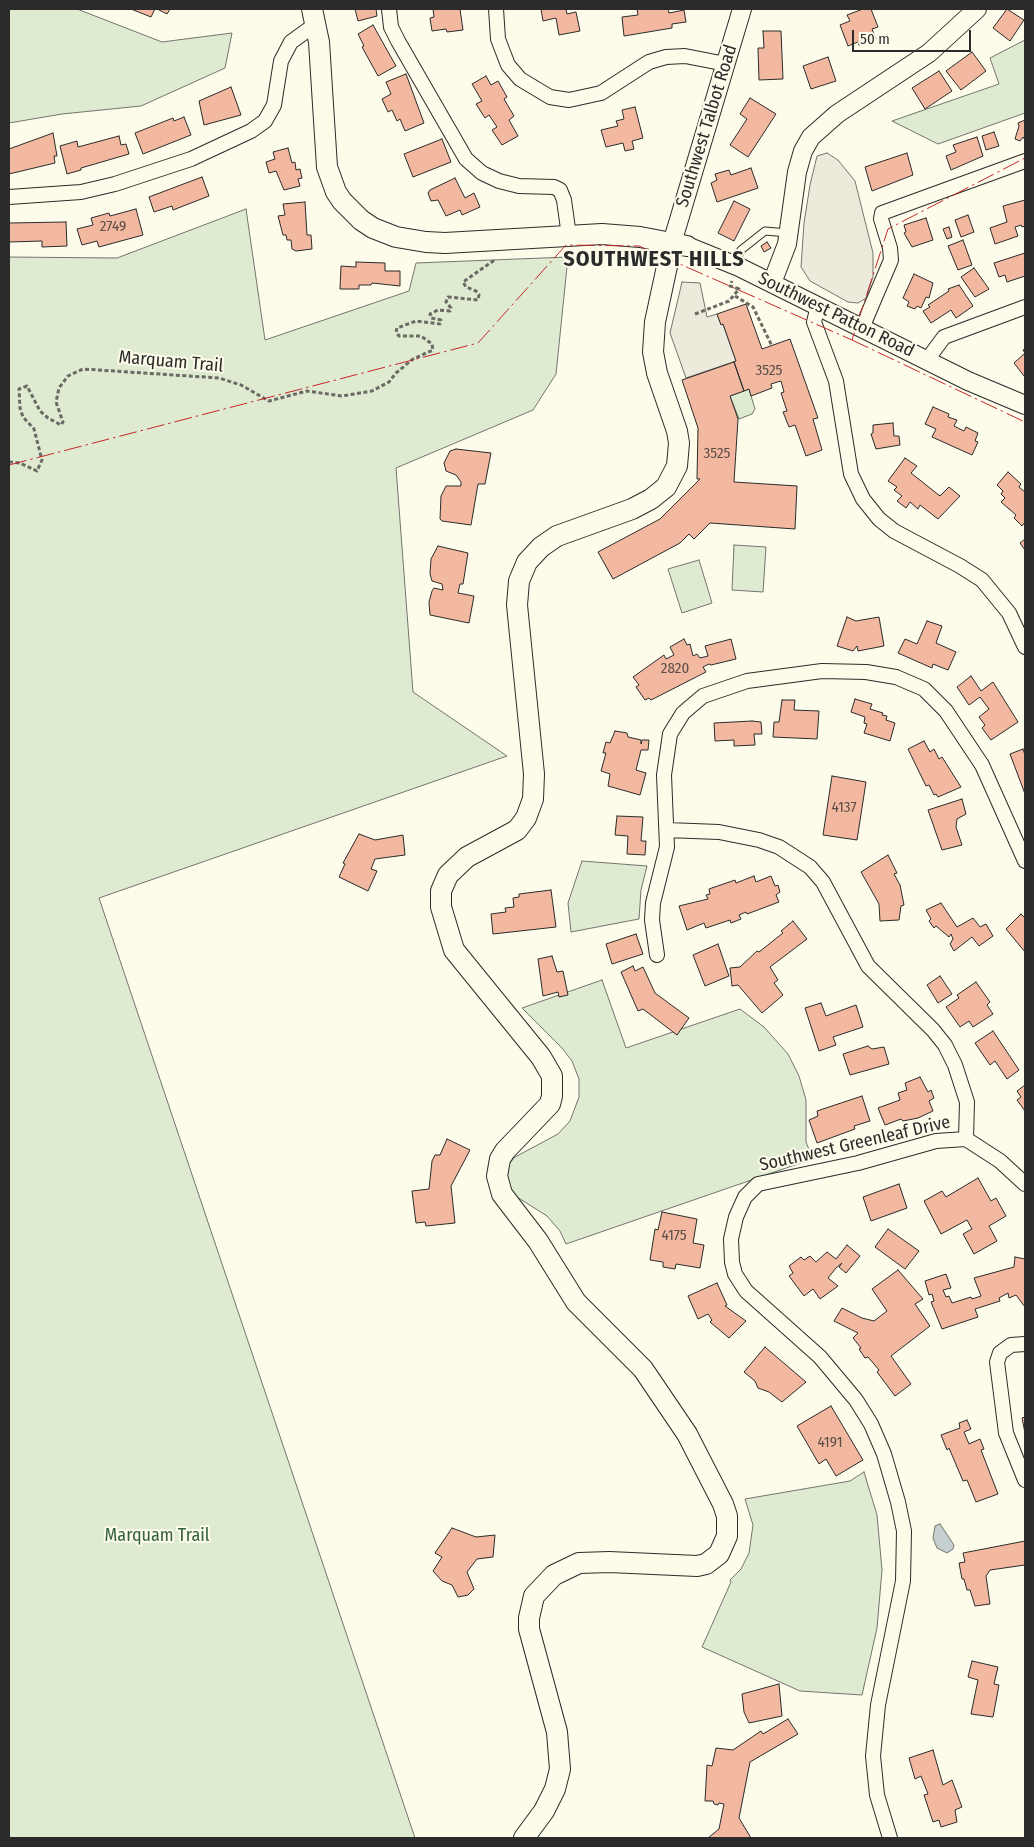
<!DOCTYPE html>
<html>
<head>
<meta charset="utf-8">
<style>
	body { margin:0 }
	#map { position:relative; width:1034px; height:1847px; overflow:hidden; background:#fdfbea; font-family:"Fira Sans Condensed",sans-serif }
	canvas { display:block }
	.frame { position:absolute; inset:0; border:10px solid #2b2b2b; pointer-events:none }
	.scale { position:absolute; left:852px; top:30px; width:119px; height:22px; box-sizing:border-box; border:2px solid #2b2b2b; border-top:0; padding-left:6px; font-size:15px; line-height:18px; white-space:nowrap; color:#2b2b2b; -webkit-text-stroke:4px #fdfbea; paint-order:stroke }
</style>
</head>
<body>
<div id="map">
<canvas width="1034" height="1847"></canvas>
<div class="frame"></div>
<div class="scale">50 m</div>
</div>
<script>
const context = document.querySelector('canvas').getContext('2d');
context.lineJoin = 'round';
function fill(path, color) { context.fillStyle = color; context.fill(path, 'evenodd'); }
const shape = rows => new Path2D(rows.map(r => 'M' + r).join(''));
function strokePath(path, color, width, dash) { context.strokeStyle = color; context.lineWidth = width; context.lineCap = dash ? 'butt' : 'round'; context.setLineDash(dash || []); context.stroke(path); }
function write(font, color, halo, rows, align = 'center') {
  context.font = font + ' "Fira Sans Condensed",sans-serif'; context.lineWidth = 4; context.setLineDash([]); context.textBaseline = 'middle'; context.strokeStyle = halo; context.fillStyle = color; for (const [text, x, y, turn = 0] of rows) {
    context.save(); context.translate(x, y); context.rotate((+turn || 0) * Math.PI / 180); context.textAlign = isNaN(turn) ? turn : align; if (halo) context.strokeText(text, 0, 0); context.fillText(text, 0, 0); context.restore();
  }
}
const green = shape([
	[9,9,77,9,162,42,232,33,225,68,141,106,62,114,9,123,9,9],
	[1025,40,1025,113,938,144,892,121,999,84,990,58,1025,40],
	[246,209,265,340,409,291,416,263,568,257,556,374,533,410,396,468,413,692,507,756,99,898,415,1838,9,1838,9,257,117,258,246,209],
	[749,389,755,409,752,414,739,419,730,396,749,389],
	[734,545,766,547,763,592,732,590,734,545],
	[699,560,712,603,682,613,668,569,699,560],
	[582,861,647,866,641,890,639,919,571,932,568,903,582,861],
	[602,980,626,1048,740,1009,764,1027,788,1054,799,1076,806,1100,806,1142,810,1152,818,1157,566,1244,560,1231,547,1216,517,1197,511,1191,506,1180,509,1164,515,1157,558,1134,570,1121,579,1097,579,1079,572,1061,562,1048,522,1008,602,980],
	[864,1472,877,1515,882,1570,877,1628,862,1695,800,1691,702,1647,731,1582,730,1580,741,1569,749,1553,753,1525,745,1499,850,1481,864,1472]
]);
const parking = shape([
	[827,153,838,160,855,181,873,253,873,277,866,298,858,303,848,302,810,281,801,267,804,223,810,185,817,156,827,153],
	[682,282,700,283,707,317,717,314,721,324,723,324,736,361,686,378,670,333,682,282]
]);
const water = shape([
	[940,1524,954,1545,953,1549,947,1553,937,1548,933,1538,935,1526,940,1524]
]);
const building = shape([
	[131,9,155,9,151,17,131,9],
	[157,9,170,9,167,14,157,9],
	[355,9,376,9,377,16,358,21,355,9],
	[433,9,460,9,463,30,447,32,446,29,432,31,430,18,434,17,433,9],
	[541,9,566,9,567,14,576,12,580,31,559,35,556,18,543,21,541,9],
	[637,9,668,9,669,13,684,10,686,22,672,24,672,28,624,36,622,17,638,15,637,9],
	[863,9,871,9,878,27,872,29,876,39,859,45,858,42,848,46,840,25,850,21,847,15,863,9],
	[1007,9,1024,20,1010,41,993,28,1007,9],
	[373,25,396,66,378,76,362,47,364,46,358,34,373,25],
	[763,31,781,31,783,79,759,80,758,48,764,48,763,31],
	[972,52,986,71,961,90,946,71,972,52],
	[828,57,836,81,811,89,803,66,828,57],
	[939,71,952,91,925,109,912,88,939,71],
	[406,74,424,123,405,131,400,119,397,121,392,110,388,112,382,99,391,94,386,82,406,74],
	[486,76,491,85,498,81,507,97,504,99,514,116,509,120,518,136,502,145,492,130,497,127,489,115,485,118,476,104,482,101,472,84,486,76],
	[231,87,241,115,204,125,199,101,231,87],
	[750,98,776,114,748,157,730,145,747,119,740,114,750,98],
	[635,107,643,138,632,141,634,149,625,151,623,143,606,147,601,130,618,126,616,121,624,119,622,110,635,107],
	[184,117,191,135,143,154,135,133,173,118,174,121,184,117],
	[1025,120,1025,140,1023,137,1020,141,1015,139,1019,126,1018,123,1025,120],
	[994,132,999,146,986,150,982,136,994,132],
	[53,133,57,156,54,156,55,163,9,174,9,149,53,133],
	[119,136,121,145,126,144,129,154,81,168,81,170,67,174,60,146,77,141,78,147,119,136],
	[977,137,983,156,951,170,946,156,956,152,953,145,977,137],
	[442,139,451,162,413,177,404,154,442,139],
	[288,148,292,163,295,162,296,170,300,169,302,178,298,179,300,186,284,190,276,171,269,173,266,162,275,159,273,152,288,148],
	[907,153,913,175,872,191,865,167,907,153],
	[751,168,758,188,717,202,711,183,717,180,715,174,729,170,731,175,751,168],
	[202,177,209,196,173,210,172,206,154,212,149,197,202,177],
	[455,178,465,198,474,193,480,207,462,215,460,210,446,216,438,200,431,201,428,193,430,190,455,178],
	[1025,200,1025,226,1022,227,1021,225,1015,227,1018,236,995,244,990,228,1007,222,1003,206,1025,200],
	[734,201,750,209,734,241,718,233,734,201],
	[305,202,307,235,311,235,312,249,296,251,292,249,291,240,287,240,286,235,283,235,278,216,285,215,283,204,305,202],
	[136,209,143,235,99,247,97,241,82,245,77,229,93,225,91,218,109,213,110,216,136,209],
	[968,215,974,232,961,237,955,220,968,215],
	[926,218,933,240,912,247,904,233,906,232,904,225,926,218],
	[66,222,67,246,42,247,42,241,9,242,9,223,66,222],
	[949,227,952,237,947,239,943,229,949,227],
	[963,240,972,265,958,270,948,246,963,240],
	[767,242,771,248,764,252,761,246,767,242],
	[1025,253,1025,276,1007,282,1005,275,999,277,994,263,1025,253],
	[356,262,385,263,385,271,400,271,400,286,372,283,371,285,359,285,359,289,340,289,341,266,356,267,356,262],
	[974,268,989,289,975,297,961,277,974,268],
	[914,274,933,283,929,298,926,297,921,308,917,306,915,309,907,306,909,302,903,298,914,274],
	[959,285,973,306,956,318,951,310,931,323,923,311,930,307,928,305,949,291,948,289,959,285],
	[746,304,762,349,790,339,818,418,813,419,822,450,806,456,795,425,789,427,783,412,787,411,781,393,784,392,781,381,771,384,772,388,751,396,749,389,744,391,734,362,736,361,723,324,721,325,717,314,746,304],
	[1025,349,1025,375,1024,376,1014,363,1025,353,1023,350,1025,349],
	[734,362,744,391,730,396,738,419,734,482,797,486,795,529,710,523,694,539,689,534,680,543,613,579,598,552,660,519,700,479,697,479,698,428,682,380,734,362],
	[933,407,949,414,948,417,957,420,954,426,964,431,966,427,978,433,975,441,978,442,972,455,932,437,936,429,925,424,933,407],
	[893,423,894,436,899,436,900,445,876,449,871,434,873,433,873,425,893,423],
	[456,449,491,453,485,484,478,484,471,525,442,521,440,519,441,496,446,486,461,486,461,482,456,475,446,471,444,463,450,451,456,449],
	[905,458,917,466,911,473,940,496,949,487,960,496,938,519,920,505,918,509,910,502,906,508,897,501,902,496,894,490,897,487,888,481,905,458],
	[1008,472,1021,484,1019,487,1025,492,1025,522,1022,526,1014,518,1016,515,1001,502,1005,498,1001,494,1003,491,997,485,1008,472],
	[1025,539,1025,550,1020,543,1025,539],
	[438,546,468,553,463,584,460,584,458,593,474,596,469,623,430,615,429,602,432,591,434,588,443,590,442,584,432,581,430,574,431,559,438,546],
	[847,617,856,621,879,617,884,646,858,651,857,646,853,651,837,646,847,617],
	[927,621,942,626,936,643,956,652,948,670,933,664,932,668,898,653,905,639,917,644,927,621],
	[684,639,687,645,690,644,693,656,697,654,700,658,708,656,705,646,731,639,736,659,711,665,709,664,703,667,706,672,651,700,649,698,645,700,636,687,639,685,633,677,664,655,666,659,674,655,670,647,684,639],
	[971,676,981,691,993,682,1018,722,991,740,982,728,985,725,979,717,989,709,980,697,969,705,957,687,971,676],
	[855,699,872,704,870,709,883,713,882,715,887,716,886,720,895,723,890,741,864,733,867,724,864,723,865,717,851,712,855,699],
	[782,700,795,700,794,710,819,711,817,739,773,737,774,722,779,722,782,700],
	[752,721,761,722,762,734,754,734,755,745,734,746,734,740,715,741,714,723,752,721],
	[615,731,627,733,628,737,641,740,641,744,642,740,649,740,648,750,641,750,636,770,646,773,640,795,608,786,610,774,601,771,606,753,603,753,606,742,610,743,615,731],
	[924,741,930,752,934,749,939,759,942,757,961,787,938,797,936,794,934,795,929,785,926,786,908,749,924,741],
	[1023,749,1025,755,1025,794,1010,754,1023,749],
	[832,776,866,782,857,840,823,835,832,776],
	[962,799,966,814,957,819,956,827,962,845,942,850,928,810,962,799],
	[617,816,643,817,641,841,646,841,645,855,627,854,628,836,615,835,617,816],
	[359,834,375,840,403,835,405,855,375,859,371,869,377,871,368,891,339,877,345,864,343,863,359,834],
	[888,855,897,873,894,874,900,885,904,905,901,906,899,920,880,921,879,904,861,872,888,855],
	[754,876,756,882,771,876,775,886,778,885,780,892,776,895,779,902,747,914,746,912,739,915,741,919,731,923,730,920,706,928,704,923,687,930,679,906,708,899,706,895,710,894,709,889,735,880,736,883,754,876],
	[551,890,556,927,493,934,491,914,506,912,505,908,514,907,513,898,519,897,519,894,551,890],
	[941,903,957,927,973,918,980,927,986,924,993,936,979,946,972,937,954,951,950,944,953,939,951,934,949,937,936,926,934,928,929,921,931,919,926,910,941,903],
	[1021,914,1025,918,1025,952,1006,929,1021,914],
	[793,921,807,939,770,967,778,980,774,983,783,995,762,1013,738,985,732,986,730,968,740,967,757,951,759,952,783,933,781,931,793,921],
	[636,934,643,954,612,964,606,944,636,934],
	[718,944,729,976,705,986,693,955,718,944],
	[552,956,557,972,563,971,568,995,559,997,558,992,543,996,538,959,552,956],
	[633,966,635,971,643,967,655,993,689,1018,677,1035,643,1009,638,1011,621,972,633,966],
	[940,976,952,994,938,1003,927,985,940,976],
	[976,982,990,1002,987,1005,993,1014,973,1027,969,1021,960,1027,946,1007,959,998,957,995,976,982],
	[821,1003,826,1016,856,1005,863,1027,833,1037,836,1045,819,1051,805,1008,821,1003],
	[993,1031,1019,1070,1007,1079,995,1061,990,1065,975,1043,993,1031],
	[868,1046,872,1049,884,1047,889,1064,850,1075,843,1054,868,1046],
	[920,1077,928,1092,931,1090,934,1098,929,1101,933,1111,918,1118,903,1121,901,1119,885,1125,878,1108,900,1100,898,1093,907,1090,905,1083,920,1077],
	[1025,1085,1025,1111,1017,1100,1021,1097,1017,1091,1025,1085],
	[862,1096,870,1121,854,1126,855,1129,817,1143,809,1120,818,1116,817,1111,862,1096],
	[447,1139,470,1150,451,1186,455,1223,426,1226,425,1222,416,1223,412,1191,429,1189,432,1161,435,1155,440,1155,447,1139],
	[978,1178,991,1201,996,1198,1006,1216,989,1226,997,1241,974,1254,963,1234,972,1229,967,1220,941,1234,924,1201,942,1191,946,1197,978,1178],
	[899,1184,907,1208,871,1221,863,1197,899,1184],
	[662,1212,697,1219,693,1243,704,1245,700,1268,676,1264,675,1269,663,1267,663,1262,650,1260,655,1229,658,1230,662,1212],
	[888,1229,919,1251,905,1269,875,1247,888,1229],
	[847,1245,860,1256,846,1273,839,1267,842,1263,836,1268,828,1278,838,1286,820,1299,813,1289,804,1296,789,1276,793,1273,789,1266,801,1257,804,1260,810,1256,816,1262,827,1252,836,1259,847,1245],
	[1015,1257,1025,1259,1025,1307,1016,1295,1009,1298,1008,1293,999,1298,1000,1301,975,1309,978,1317,942,1329,931,1302,934,1301,932,1294,929,1295,925,1281,946,1274,951,1288,943,1290,946,1297,949,1296,952,1303,971,1297,972,1299,981,1296,974,1278,1014,1267,1015,1257],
	[898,1270,923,1299,915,1304,930,1326,891,1356,911,1384,895,1396,877,1372,879,1370,868,1357,865,1358,859,1349,861,1348,853,1338,858,1333,834,1321,842,1308,862,1318,874,1321,887,1311,872,1289,898,1270],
	[717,1283,727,1305,725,1306,746,1321,729,1338,710,1322,712,1320,708,1314,698,1319,688,1296,717,1283],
	[765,1347,806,1382,782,1402,769,1392,758,1388,755,1381,744,1372,765,1347],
	[831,1406,863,1460,836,1476,826,1459,819,1464,797,1426,831,1406],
	[1025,1417,1025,1433,1022,1418,1025,1417],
	[967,1420,971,1429,964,1432,969,1444,980,1439,984,1449,981,1450,998,1494,976,1502,967,1480,963,1481,949,1448,947,1450,941,1435,960,1428,959,1423,967,1420],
	[452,1528,476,1537,495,1535,493,1557,477,1559,467,1572,474,1589,468,1595,458,1597,452,1585,442,1581,433,1571,442,1557,435,1553,452,1528],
	[1025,1541,1025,1565,990,1570,986,1576,990,1604,975,1606,970,1590,967,1590,964,1579,962,1579,959,1563,965,1562,963,1553,1025,1541],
	[972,1661,998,1667,994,1684,999,1685,993,1717,971,1714,978,1680,968,1677,972,1661],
	[779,1684,782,1716,749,1723,744,1712,742,1694,779,1684],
	[788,1719,798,1734,750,1762,739,1818,751,1838,708,1838,719,1829,724,1804,719,1803,718,1805,714,1804,713,1801,705,1801,707,1765,712,1766,716,1748,733,1750,761,1731,763,1734,788,1719],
	[933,1750,943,1785,952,1780,962,1807,955,1810,957,1822,941,1827,939,1820,933,1822,924,1795,928,1794,921,1776,915,1779,909,1758,933,1750]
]);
const path = shape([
	[735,296,753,307,772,346],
	[695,314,729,301,739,289,730,286,732,281],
	[9,462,20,463,37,471,42,460,34,429,23,417,20,408,19,389,27,386,40,411,48,418,61,425,63,422,56,402,59,388,68,376,83,369,219,378,241,385,269,401,307,391,342,396,372,391,389,382,396,373,413,359,433,350,432,344,421,336,399,336,396,332,397,328,416,321,440,324,441,320,431,318,430,314,438,310,450,311,451,308,446,302,448,297,478,300,479,295,476,291,466,287,463,282,496,259]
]);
const service = shape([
	[734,265,741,250,765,231,788,233]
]);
const minor = shape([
	[389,9,391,27,398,41,466,159,482,173,499,181,519,186,554,187,560,190,564,200,569,236],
	[496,9,498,39,508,65,520,79,550,97,569,100,601,93,649,62,666,57,685,56,726,64],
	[9,197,81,192,115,184,191,159,251,131,265,121,274,105,281,61,291,42,316,24],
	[818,306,814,322,836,381,851,474,863,499,879,519,894,531,960,566,982,580,1009,613,1025,647],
	[862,328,891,260,890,248,881,219,882,213,1025,161],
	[927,360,944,337,1025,307],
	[667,830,719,832,759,840,779,847,810,867,823,882,868,966,933,1030,945,1045,955,1065,967,1102,966,1139],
	[657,955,652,920,653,903,667,847,664,775,670,734,683,713,703,696,747,681,822,671,866,672,896,677,924,689,946,711,982,765,1025,861],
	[1025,1344,1011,1345,1000,1353,997,1362,1006,1433,1025,1480],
	[890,1838,877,1795,873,1756,878,1705,903,1581,904,1531,898,1502,884,1454,871,1424,856,1400,820,1357,746,1291,735,1274,732,1262,731,1239,736,1217,745,1197,758,1184,858,1163,936,1141,966,1139,1000,1161,1025,1184]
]);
const tertiary = shape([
	[672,243,742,9],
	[687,246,739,267,968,381,1025,405],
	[772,283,787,244,797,172,803,151,811,137,837,114,929,53,977,9]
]);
const secondary = shape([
	[312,9,319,42,327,167,336,192,342,201,361,220,373,228,396,237,426,242,445,243,602,234,640,237,687,246],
	[524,1838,544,1811,555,1789,560,1769,557,1732,529,1629,529,1618,534,1596,554,1575,579,1563,609,1562,697,1566,706,1564,719,1554,727,1536,727,1516,723,1504,687,1434,643,1369,576,1302,538,1241,502,1194,497,1176,500,1159,505,1151,550,1104,552,1096,552,1076,541,1057,454,950,441,907,441,891,448,875,467,857,517,830,526,818,533,799,534,774,517,605,519,581,527,562,541,547,557,536,632,509,651,499,666,487,677,466,679,443,677,431,657,373,653,352,655,322,672,243]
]);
const power = shape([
	[852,340,1025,422],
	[9,465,478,343,566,245,639,246,852,340,888,229,1025,158]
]);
const numberNames = [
	["2749",113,227],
	["3525",769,371],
	["3525",717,454],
	["2820",675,669],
	["4137",844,808],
	["4175",674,1236],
	["4191",830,1443]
];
const streetNames = [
	["Southwest Talbot Road",707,126,-73],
	["Southwest Patton Road",836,315,26],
	["Marquam Trail",171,362,5],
	["Southwest Greenleaf Drive",855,1144,-13]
];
const parkNames = [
	["Marquam Trail",157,1536]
];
const districtNames = [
	["SOUTHWEST HILLS",654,260]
];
fill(green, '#deebd1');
strokePath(green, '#74746e', 1);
fill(parking, '#eceadb');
strokePath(parking, '#74746e', 1);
fill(water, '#c7d0d0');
strokePath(water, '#74746e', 1);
fill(building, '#f2b8a0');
strokePath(building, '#2b2b2b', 1);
strokePath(service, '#2b2b2b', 9);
strokePath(minor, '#2b2b2b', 16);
strokePath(tertiary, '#2b2b2b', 20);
strokePath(secondary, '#2b2b2b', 22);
strokePath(path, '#6a6964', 3, [4, 2.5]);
strokePath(service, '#fdfbea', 7);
strokePath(minor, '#fdfbea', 14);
strokePath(tertiary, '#fdfbea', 18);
strokePath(secondary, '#fdfbea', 20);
strokePath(power, '#c62828', 1, [18, 4, 2.5, 4]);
write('15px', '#5d4e48', null, numberNames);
write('18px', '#2b2b2b', '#fdfbea', streetNames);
write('18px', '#34623c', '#fdfbea', parkNames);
context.letterSpacing = '1px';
write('bold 22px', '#2b2b2b', '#fdfbea', districtNames);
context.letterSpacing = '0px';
</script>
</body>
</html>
